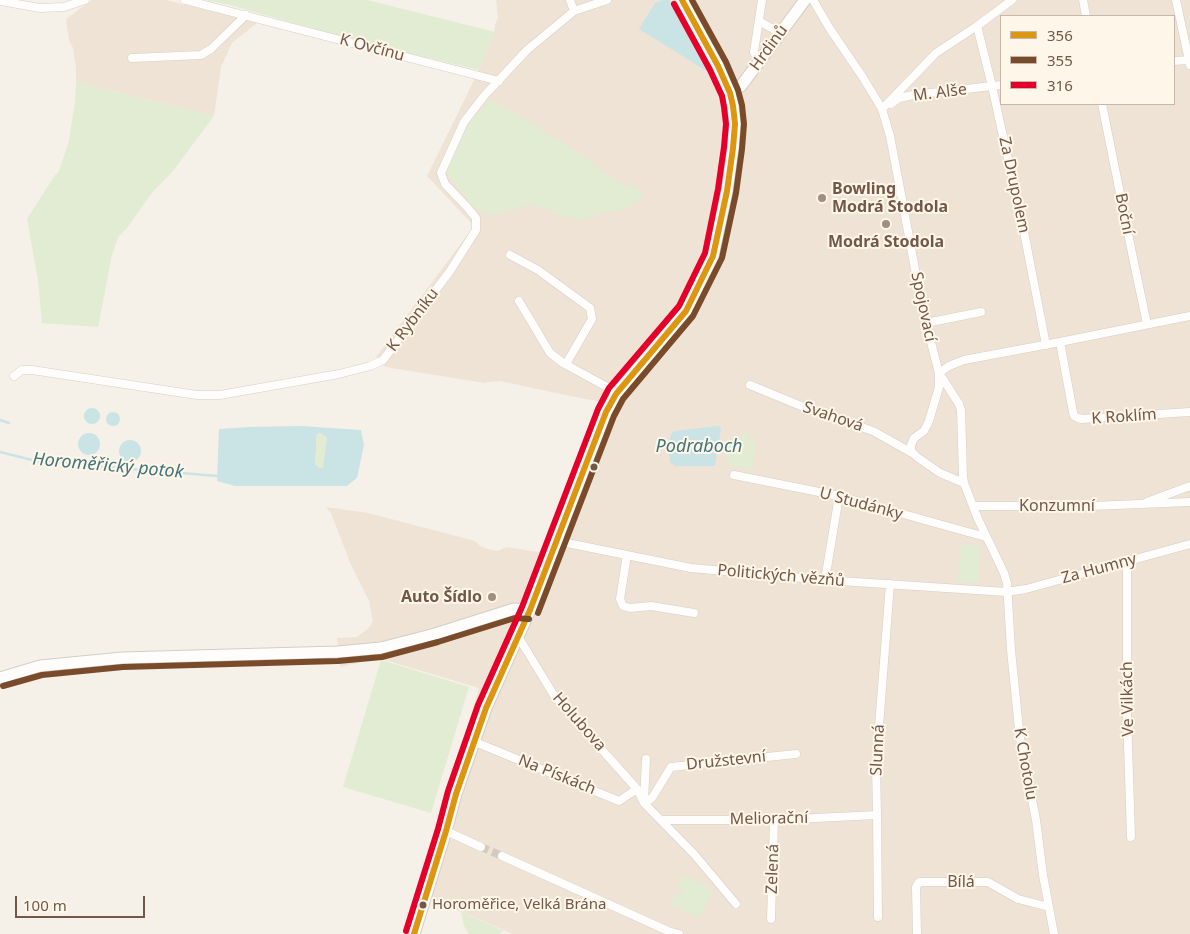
<!DOCTYPE html>
<html>
<head>
<meta charset="utf-8">
<style>
	body { margin:0 }
	#map { position:relative; width:1190px; height:934px; overflow:hidden; background:#f5f1e8; font-family:"Noto Sans",sans-serif }
	canvas { display:block }
	.legend { position:absolute; left:1000px; top:15px; width:175px; height:90px; box-sizing:border-box; background:#fef6e8; border:1px solid #c6b7a9; margin:0; padding:6px 9px; list-style:none; font-size:15px; color:#72584a }
	.legend li { display:flex; align-items:center; gap:10px; height:25px }
	.legend b { width:25px; border:1px solid #c6b7a9 }
	.scale { position:absolute; left:15px; top:896px; width:130px; height:22px; box-sizing:border-box; border:2px solid #72584a; border-top:0; padding-left:6px; font-size:15px; line-height:18px; white-space:nowrap; color:#72584a; -webkit-text-stroke:4px #fef6e8; paint-order:stroke }
</style>
</head>
<body>
<div id="map">
<canvas width="1190" height="934"></canvas>
<ul class="legend">
<li><b style="height:6px;background:#dc960f"></b>356</li>
<li><b style="height:6px;background:#7a4b2a"></b>355</li>
<li><b style="height:6px;background:#e4002b"></b>316</li>
</ul>
<div class="scale">100 m</div>
</div>
<script>
const context = document.querySelector('canvas').getContext('2d');
context.lineJoin = 'round';
function fill(path, color) { context.fillStyle = color; context.fill(path, 'evenodd'); }
const shape = rows => new Path2D(rows.map(r => 'M' + r).join(''));
function strokePath(path, color, width, dash) { context.strokeStyle = color; context.lineWidth = width; context.lineCap = dash ? 'butt' : 'round'; context.setLineDash(dash || []); context.stroke(path); }
function write(font, color, halo, rows, align = 'center') {
  context.font = font + ' "Noto Sans",sans-serif'; context.lineWidth = 4; context.setLineDash([]); context.textBaseline = 'middle'; context.strokeStyle = halo; context.fillStyle = color; for (const [text, x, y, turn = 0] of rows) {
    context.save(); context.translate(x, y); context.rotate((+turn || 0) * Math.PI / 180); context.textAlign = isNaN(turn) ? turn : align; if (halo) context.strokeText(text, 0, 0); context.fillText(text, 0, 0); context.restore();
  }
}
const residential = shape([
	[92,0,166,0,257,23,232,43,221,67,214,116,76,82,76,68,73,48,69,40,66,19],
	[496,0,1190,0,1190,934,513,934,417,893,449,791,479,688,378,658,340,667,337,638,357,637,369,628,373,621,369,601,351,565,331,513,326,507,368,513,475,541,480,546,491,550,498,551,506,547,544,553,603,402,570,396,500,381,489,382,485,383,385,367,376,357,474,226,427,176,479,70,494,32,495,25,498,18],
	[1001,16,1174,16,1174,104,1001,104]
]);
const green = shape([
	[205,0,367,0,495,32,479,70,361,42,230,5],
	[76,82,214,116,173,171,151,194,127,228,118,237,112,255,98,327,42,323,38,280,27,219,55,175,58,173,63,159,69,140,75,101],
	[490,99,520,116,595,163,593,165,627,187,630,184,643,192,637,202,623,210,605,212,580,220,557,214,532,204,493,215,474,208,446,173,468,124],
	[321,433,327,438,324,468,320,468,316,465,315,460,316,450,316,438,317,434],
	[746,433,756,445,752,470,727,464,729,442,736,437],
	[961,544,980,546,978,583,958,581],
	[381,660,469,687,431,813,343,787],
	[682,875,713,890,700,918,670,904,676,892,681,895,683,891,677,888],
	[461,912,504,931,499,934,469,934,464,926]
]);
const water = shape([
	[663,0,669,0,706,70,705,70,639,29,655,3],
	'84 416a8 8 0 1 1 16 0a8 8 0 1 1-16 0Z',
	'106 419a7 7 0 1 1 14 0a7 7 0 1 1-14 0Z',
	[301,426,361,430,364,445,357,478,347,486,235,486,217,481,219,429,249,427],
	[321,433,327,438,323,468,320,468,316,465,315,460,316,450,316,438,317,434],
	[719,426,721,429,715,465,714,466,675,466,672,464,670,462,669,450,670,438,672,433,675,431],
	'78 444a11 11 0 1 1 22 0a11 11 0 1 1-22 0Z',
	'119 451a11 11 0 1 1 22 0a11 11 0 1 1-22 0Z'
]);
const stream = shape([
	[0,420,9,423],
	[0,452,36,461,217,476]
]);
const streetTunnel = shape([
	[481,847,502,856]
]);
const street = shape([
	[185,0,499,81],
	[570,0,574,11],
	[813,0,830,29,862,76,882,109,890,136,901,194,920,296,926,323,939,373,959,404,961,410,963,476,964,483,978,519,1004,573,1007,583,1011,650,1020,739,1036,820,1043,875,1054,934],
	[1083,0,1086,16],
	[1176,0,1190,65],
	[0,1,40,8,64,7,85,0],
	[759,21,780,33],
	[977,26,992,86,1025,237,1046,345],
	[132,58,201,55,211,49,246,15],
	[1174,61,1189,60],
	[759,62,754,52,762,0],
	[891,104,899,98,913,95,1001,85],
	[1102,104,1133,258,1147,324],
	[882,109,936,53,977,26,1012,0],
	[510,255,538,270,590,308,592,319,566,364],
	[519,301,550,353,563,363,607,387,616,394],
	[926,323,981,312],
	[1060,342,1073,412,1074,416,1078,418,1082,419,1190,412],
	[939,373,949,366,964,360,1060,342,1190,316],
	[939,373,939,387,929,421,924,431,914,438,911,445,911,451,917,457,940,473,964,483],
	[14,376,22,370,32,370,197,395,220,395,339,374,370,366,383,360,450,271,476,230,476,218,467,207,445,184,441,173,464,122,484,96,527,50,574,11,607,0],
	[750,385,806,408,873,431,914,454],
	[734,475,839,496,964,531,986,537],
	[1147,502,1190,486],
	[974,506,1091,506,1190,502],
	[557,541,691,568,825,580,1006,592,1026,589,1190,544],
	[627,555,620,599,623,606,630,608,651,606,694,613],
	[1127,561,1127,714,1131,837],
	[825,580,839,496],
	[519,638,555,697,637,789,644,803,694,854,736,904],
	[475,742,619,801,637,789],
	[644,801,646,759],
	[644,803,652,798,671,767,796,754],
	[661,820,774,820,877,815],
	[446,831,481,847],
	[502,856,668,931,679,934],
	[878,917,877,815,876,765,890,584],
	[771,919,774,820],
	[917,934,916,887,919,882,988,882,1018,899,1049,907]
]);
const secondary = shape([
	[730,93,741,86,805,0],
	[0,678,40,666,122,658,338,652,381,648,435,634,514,609,530,610],
	[414,934,446,831,456,794,486,708,530,610,606,412,616,394,686,311,713,256,727,191,733,148,735,124,733,106,730,93,718,66,682,0]
]);
const bus1 = shape([
	[414,934,446,831,456,794,486,708,530,610,606,412,616,394,686,311,713,256,727,191,733,148,735,124,733,106,730,93,718,66,682,0]
]);
const bus2 = shape([
	[538,613,614,416,623,399,693,316,722,258,736,193,742,149,744,124,742,105,738,90,726,62,692,0],
	[3,686,42,675,123,667,338,661,382,657,438,642,515,618,529,619]
]);
const bus3 = shape([
	[406,931,438,829,448,791,478,705,522,607,598,409,609,388,679,306,705,253,718,189,724,147,726,124,724,107,722,96,710,70,674,4]
]);
const markers = [
	[822,198,5,"#a08e81"],
	[886,224,5,"#a08e81"],
	[594,467,4.5,"#72584a"],
	[492,597,5,"#a08e81"],
	[423,905,4.5,"#72584a"]
];
const busNames = [
	["Horoměřice, Velká Brána",432,905]
];
const streetNames = [
	["K Ovčínu",372,48,15],
	["Hrdinů",769,48,-54],
	["M. Alše",940,93,-7],
	["Za Drupolem",1014,185,78],
	["Boční",1124,214,79],
	["Spojovací",923,307,78],
	["K Rybníku",413,320,-53],
	["Svahová",833,417,19],
	["K Roklím",1124,417,-4],
	["U Studánky",861,504,15],
	["Konzumní",1057,506],
	["Za Humny",1099,569,-15],
	["Politických vězňů",781,576,5],
	["Ve Vilkách",1128,699,-91],
	["Holubova",579,722,49],
	["Slunná",878,750,-87],
	["Družstevní",726,761,-6],
	["K Chotolu",1025,764,80],
	["Na Pískách",557,775,22],
	["Meliorační",769,819,-1],
	["Zelená",773,869,-88],
	["Bílá",961,882]
];
const poiNames = [
	["Bowling",832,189],
	["Modrá Stodola",832,207],
	["Modrá Stodola",886,242,"center"],
	["Auto Šídlo",482,597,"right"]
];
const waterNames = [
	["Podraboch",699,447],
	["Horoměřický potok",108,466,5]
];
fill(residential, '#eee3d5');
fill(green, '#e1ecd3');
fill(water, '#cae3e5');
strokePath(stream, '#cae3e5', 2.5);
strokePath(streetTunnel, '#d4cbc0', 8, [8, 4]);
strokePath(street, '#d4cec7', 9);
strokePath(secondary, '#d4cdc5', 13);
strokePath(street, '#fefdfc', 8);
strokePath(secondary, '#fefdfc', 11);
strokePath(bus1, '#dc960f', 6);
strokePath(bus2, '#7a4b2a', 6);
strokePath(bus3, '#e4002b', 6);
for (const [x, y, r, color] of markers) { const dot = new Path2D(); dot.arc(x, y, r, 0, 2 * Math.PI); context.fillStyle = color; context.fill(dot); strokePath(dot, '#fef6e8', 2); }
write('15px', '#72584a', '#fef6e8', busNames, 'left');
write('16px', '#72584a', '#fef6e8', streetNames);
write('bold 16px', '#72584a', '#fef6e8', poiNames, 'left');
write('italic 18px', '#42747e', '#fef6e8', waterNames);
</script>
</body>
</html>
